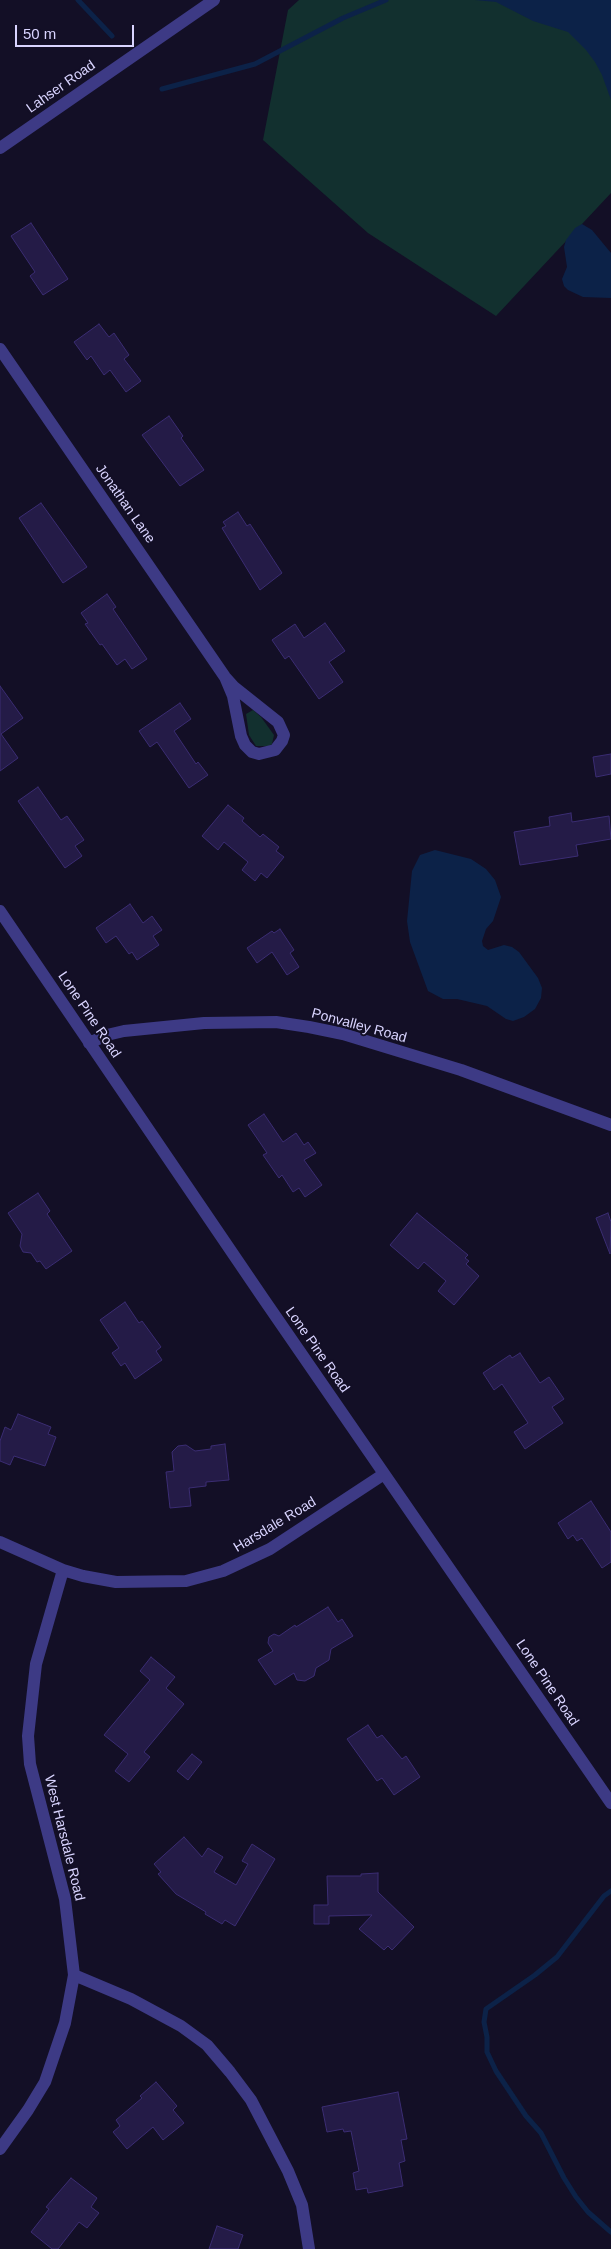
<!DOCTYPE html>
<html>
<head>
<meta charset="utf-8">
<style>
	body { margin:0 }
	#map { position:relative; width:611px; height:2249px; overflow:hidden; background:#130f26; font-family:Arial,sans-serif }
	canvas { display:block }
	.scale { position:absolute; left:15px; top:25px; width:119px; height:22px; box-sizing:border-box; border:2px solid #d9d4ff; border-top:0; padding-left:6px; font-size:15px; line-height:18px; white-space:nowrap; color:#d9d4ff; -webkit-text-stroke:4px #130f26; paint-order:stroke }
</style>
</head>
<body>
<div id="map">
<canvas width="611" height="2249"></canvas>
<div class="scale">50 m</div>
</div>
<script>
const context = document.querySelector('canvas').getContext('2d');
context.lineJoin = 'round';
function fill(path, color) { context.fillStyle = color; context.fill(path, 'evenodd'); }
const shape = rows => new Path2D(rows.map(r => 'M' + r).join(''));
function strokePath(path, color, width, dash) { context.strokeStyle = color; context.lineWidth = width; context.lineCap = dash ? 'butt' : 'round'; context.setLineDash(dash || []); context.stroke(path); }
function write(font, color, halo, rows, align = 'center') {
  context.font = font + ' Arial,sans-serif'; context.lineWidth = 4; context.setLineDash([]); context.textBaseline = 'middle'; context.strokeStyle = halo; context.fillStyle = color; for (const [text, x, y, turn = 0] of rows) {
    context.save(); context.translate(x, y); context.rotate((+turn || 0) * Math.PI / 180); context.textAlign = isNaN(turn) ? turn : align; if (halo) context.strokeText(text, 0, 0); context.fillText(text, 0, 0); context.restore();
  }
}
const green = shape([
	[299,0,586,0,611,39,611,193,496,316,368,233,263,140,288,10],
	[253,710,261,717,274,735,272,744,269,746,256,746,249,735,246,714]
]);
const water = shape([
	[475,0,611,0,611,100,602,75,595,62,586,50,568,32,533,21,496,2],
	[582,224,592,230,611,253,611,298,583,297,568,290,564,286,562,279,567,267,564,247,566,240,575,228],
	[435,850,471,859,486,869,495,880,501,897,493,921,486,929,482,941,483,946,488,950,504,945,512,947,519,952,538,978,542,988,541,998,535,1009,524,1017,513,1021,506,1019,487,1006,457,999,443,999,428,991,410,942,407,921,412,871,420,855]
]);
const stream = shape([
	[78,0,112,36],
	[162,89,255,64,343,18,386,0],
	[611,1891,604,1896,557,1957,535,1975,486,2009,484,2022,487,2037,487,2052,496,2071,526,2116,541,2133,564,2178,576,2197,588,2212,611,2232]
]);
const building = shape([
	[31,223,68,279,43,295,30,276,35,272,11,236,31,223],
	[99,324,109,337,114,333,129,355,124,359,141,381,126,392,110,370,104,375,91,356,87,360,74,342,99,324],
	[169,416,183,436,181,438,204,470,180,486,142,435,169,416],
	[41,503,87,567,63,583,19,518,41,503],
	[238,512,247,526,250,524,282,573,260,590,222,528,226,526,223,522,238,512],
	[107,594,116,607,113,609,147,659,132,669,125,659,117,665,102,644,100,645,85,624,88,623,81,613,107,594],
	[325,623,345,651,329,662,343,682,319,699,289,656,285,659,272,640,295,624,304,638,325,623],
	[0,686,23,718,1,734,18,758,0,771,0,686],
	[180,703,191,719,174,731,196,764,198,762,208,775,189,788,157,742,150,747,139,731,180,703],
	[611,754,611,774,596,777,593,757,611,754],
	[38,787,61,820,67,816,84,840,75,846,82,856,65,868,18,801,38,787],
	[228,805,244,818,242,821,260,837,263,834,279,847,276,851,284,857,267,878,261,873,255,881,242,870,248,862,224,842,218,850,202,836,228,805],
	[571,813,572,822,609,816,611,839,576,845,578,856,520,865,514,832,550,826,549,817,571,813],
	[130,904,143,923,152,916,162,930,153,936,159,945,137,960,132,952,129,954,116,936,106,943,96,928,130,904],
	[280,929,294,950,290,953,299,967,287,975,272,952,257,963,247,948,272,931,274,933,280,929],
	[264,1114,283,1142,296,1133,304,1145,308,1142,316,1153,304,1160,322,1185,305,1197,299,1188,293,1192,282,1175,279,1178,263,1155,267,1153,248,1125,264,1114],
	[38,1193,50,1211,47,1214,72,1251,46,1269,40,1261,37,1262,31,1253,23,1252,20,1246,22,1234,8,1213,38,1193],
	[417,1213,468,1255,465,1258,469,1261,466,1264,479,1276,454,1305,438,1291,446,1281,424,1262,418,1269,390,1245,417,1213],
	[608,1213,611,1222,610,1254,596,1218,608,1213],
	[125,1302,139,1323,142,1321,161,1347,156,1351,162,1360,135,1379,125,1363,121,1366,112,1353,119,1348,100,1320,125,1302],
	[520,1353,540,1383,549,1377,564,1399,552,1407,563,1423,525,1449,514,1432,528,1423,502,1384,494,1390,483,1373,510,1355,512,1358,520,1353],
	[18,1414,51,1427,48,1434,56,1437,45,1466,14,1456,10,1465,0,1461,0,1441,5,1427,11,1430,18,1414],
	[225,1444,229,1480,206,1482,206,1486,189,1488,191,1506,170,1508,166,1472,174,1471,172,1452,178,1446,186,1445,195,1451,211,1449,211,1446,225,1444],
	[591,1501,611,1532,611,1562,602,1568,582,1538,577,1541,573,1535,568,1539,558,1523,591,1501],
	[328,1607,338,1622,342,1619,353,1636,331,1649,329,1660,316,1668,314,1676,305,1681,297,1680,294,1673,275,1685,258,1660,273,1651,268,1643,269,1637,274,1634,279,1636,295,1625,296,1627,328,1607],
	[151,1657,175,1677,166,1688,184,1704,144,1752,150,1757,129,1782,115,1771,128,1754,104,1735,150,1680,140,1671,151,1657],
	[368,1725,377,1738,382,1735,402,1759,406,1756,420,1777,394,1795,382,1778,377,1781,347,1739,368,1725],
	[192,1754,202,1762,188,1780,177,1771,192,1754],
	[184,1837,202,1857,208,1848,223,1857,214,1872,236,1885,248,1864,242,1861,252,1844,275,1859,235,1926,225,1920,222,1924,205,1914,206,1912,176,1894,158,1874,161,1872,154,1864,184,1837],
	[378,1873,378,1892,414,1927,392,1950,388,1946,384,1950,359,1929,372,1915,329,1916,329,1924,314,1924,314,1905,328,1905,327,1876,361,1876,361,1874,378,1873],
	[156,2082,177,2106,173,2110,184,2123,163,2140,153,2127,127,2149,113,2132,120,2126,116,2120,142,2098,140,2096,156,2082],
	[398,2092,407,2139,401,2140,405,2161,399,2163,403,2186,368,2193,367,2188,356,2190,353,2173,359,2171,351,2131,344,2132,343,2129,327,2132,322,2107,398,2092],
	[71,2178,97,2198,91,2207,99,2213,87,2228,79,2222,58,2249,52,2249,31,2232,49,2209,46,2207,71,2178],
	[217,2226,243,2235,238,2249,209,2249,217,2226]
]);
const minor = shape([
	[0,148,214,0],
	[0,349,225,677,234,687,278,722,284,735,282,741,275,750,259,754,252,752,245,745,241,736,233,696,225,677],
	[0,911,263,1298,611,1803],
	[89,1043,107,1035,124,1031,204,1023,276,1022,309,1027,343,1034,461,1070,611,1125],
	[0,1542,63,1570,83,1576,116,1582,186,1581,223,1571,270,1549,384,1474],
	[63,1570,36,1664,28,1736,30,1764,65,1899,74,1975,131,1999,181,2026,207,2045,230,2072,251,2100,288,2171,302,2205,309,2249],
	[0,2149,28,2110,45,2082,65,2023,74,1975]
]);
const streetNames = [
	["Lahser Road",61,87,-35],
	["Jonathan Lane",125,504,55],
	["Lone Pine Road",89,1015,56],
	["Ponvalley Road",359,1026,15],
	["Lone Pine Road",317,1350,55],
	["Harsdale Road",275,1525,-31],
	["Lone Pine Road",547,1683,56],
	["West Harsdale Road",64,1838,76]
];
fill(green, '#12302f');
fill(water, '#0c2248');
strokePath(stream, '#0c2248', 5);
fill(building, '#241b47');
strokePath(building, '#3b2d73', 1);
strokePath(minor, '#3d3a85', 12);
write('14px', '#d9d4ff', '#130f26', streetNames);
</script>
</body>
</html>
